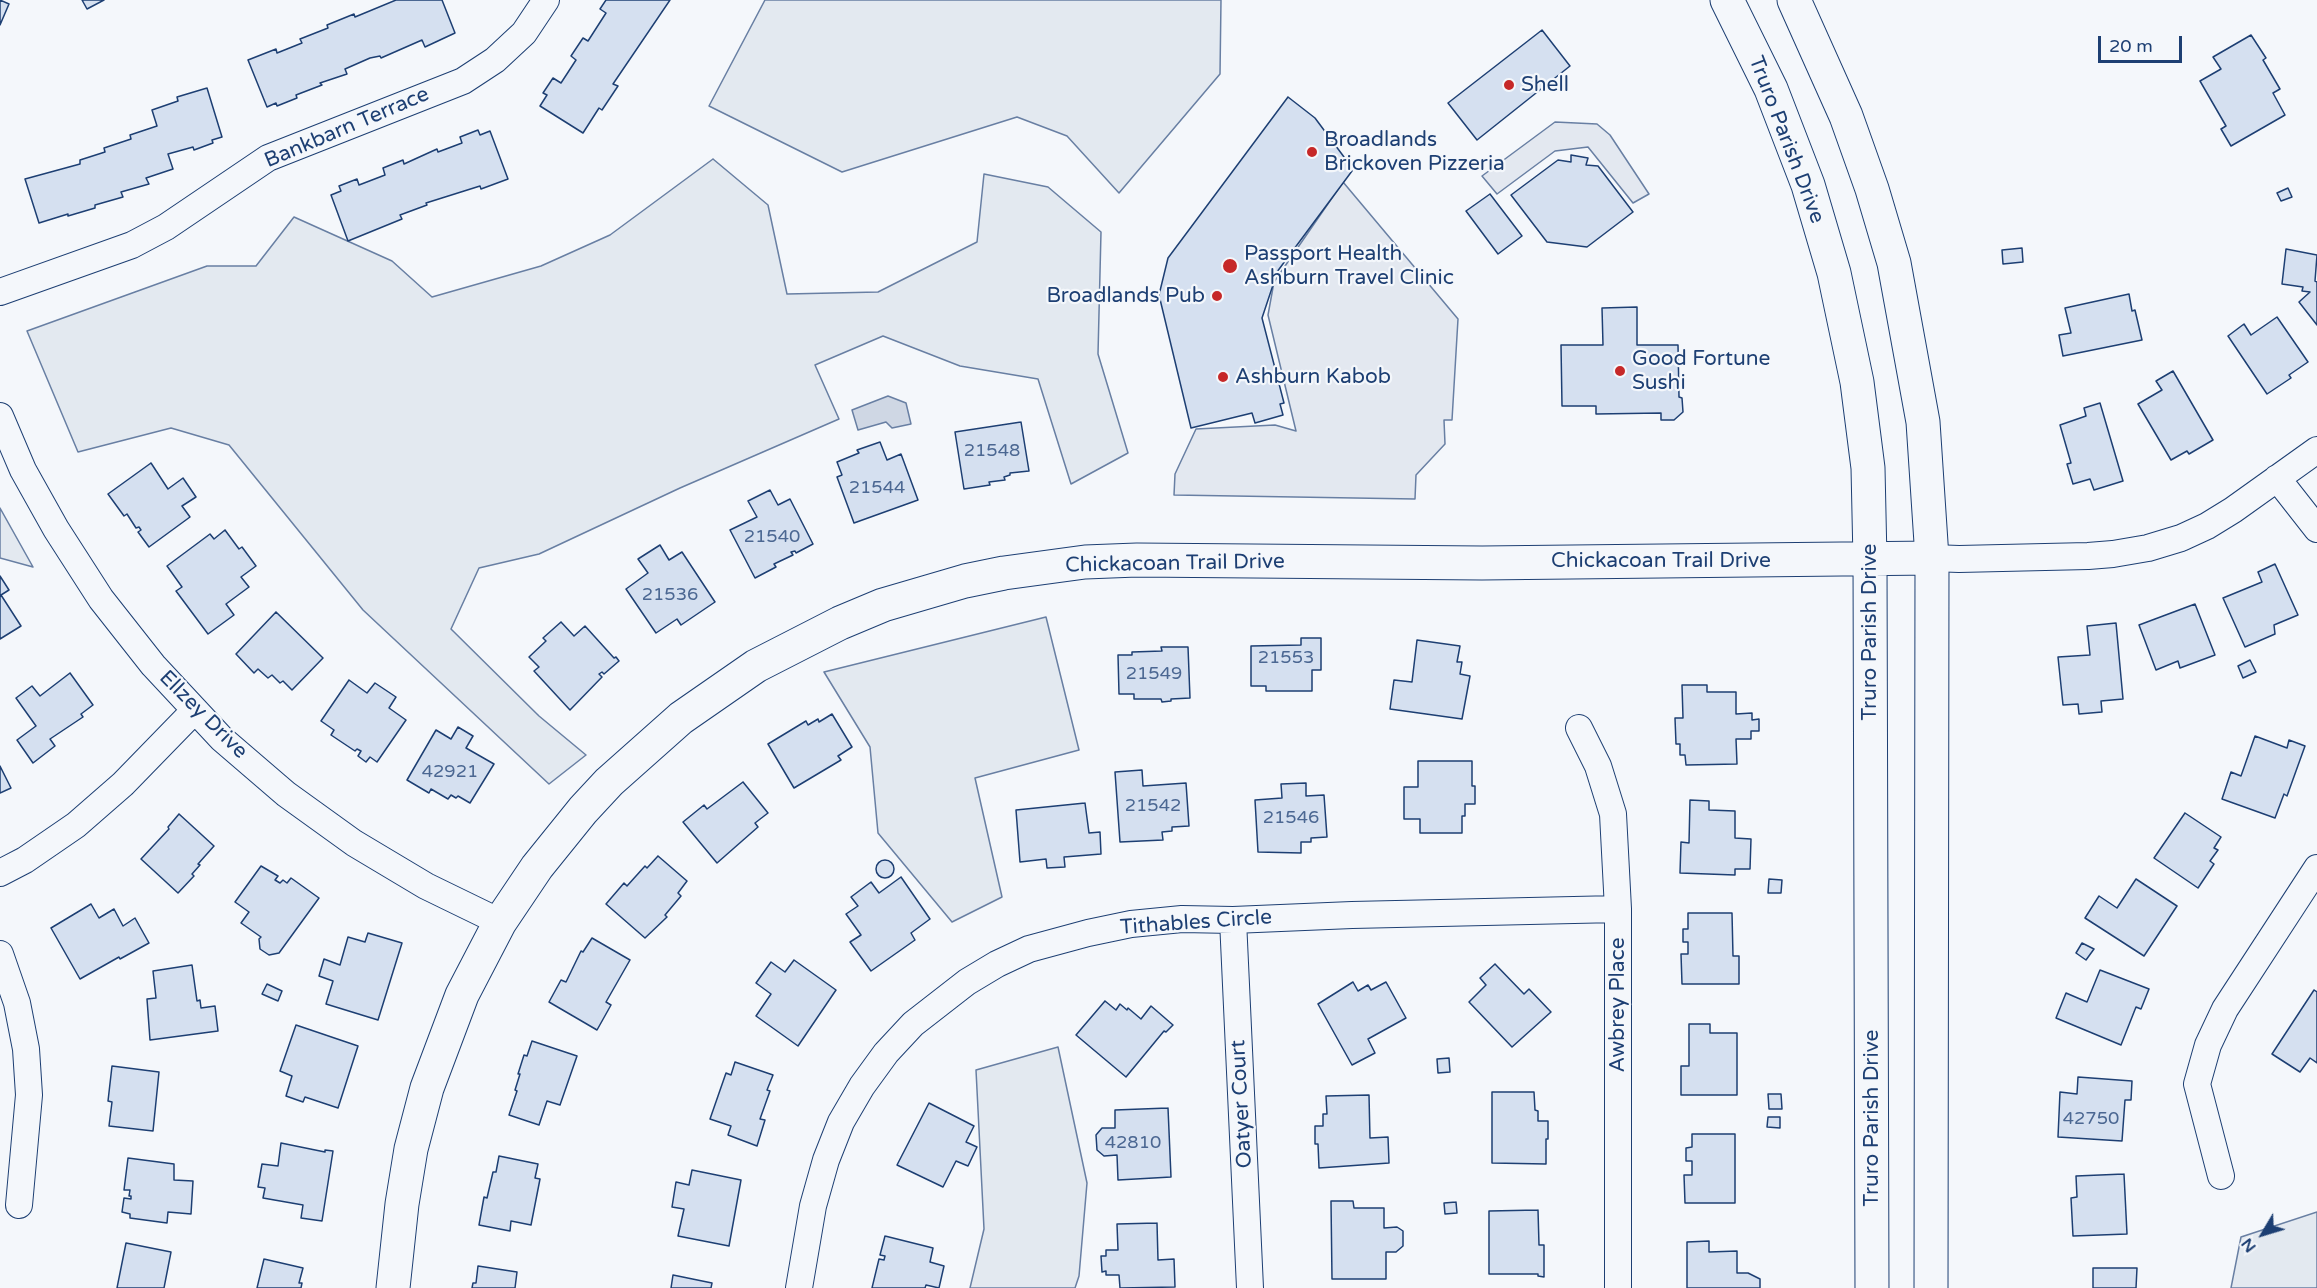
<!DOCTYPE html>
<html>
<head>
<meta charset="utf-8">
<style>
	body { margin:0 }
	#map { position:relative; width:2317px; height:1288px; overflow:hidden; background:#f4f7fb; font-family:"Varela Round",sans-serif }
	canvas { display:block }
	.north { position:absolute; left:2233px; top:1204px; width:60px; height:60px; -webkit-text-stroke:4px #f4f7fb; paint-order:stroke; rotate:232deg; font-size:16px; font-weight:700; line-height:24px; text-align:center; color:#1d3f73 }
	.north::after { content:''; display:block; margin:auto; width:21px; height:27px; background:#1d3f73; clip-path:polygon(50% 0,100% 100%,50% 72%,0 100%) }
	.scale { position:absolute; left:2098px; top:36px; width:84px; height:27px; box-sizing:border-box; border:3px solid #1d3f73; border-top:0; padding-left:8px; font-size:18px; line-height:21px; white-space:nowrap; color:#1d3f73; -webkit-text-stroke:4px #f4f7fb; paint-order:stroke }
</style>
</head>
<body>
<div id="map">
<canvas width="2317" height="1288"></canvas>
<div class="north">N</div>
<div class="scale">20 m</div>
</div>
<script>
const context = document.querySelector('canvas').getContext('2d');
context.lineJoin = 'round';
function fill(path, color) { context.fillStyle = color; context.fill(path, 'evenodd'); }
const shape = rows => new Path2D(rows.map(r => 'M' + r).join(''));
function strokePath(path, color, width, dash) { context.strokeStyle = color; context.lineWidth = width; context.lineCap = dash ? 'butt' : 'round'; context.setLineDash(dash || []); context.stroke(path); }
function write(font, color, halo, rows, align = 'center') {
  context.font = font + ' "Varela Round",sans-serif'; context.lineWidth = 4.5; context.setLineDash([]); context.textBaseline = 'middle'; context.strokeStyle = halo; context.fillStyle = color; for (const [text, x, y, turn = 0] of rows) {
    context.save(); context.translate(x, y); context.rotate((+turn || 0) * Math.PI / 180); context.textAlign = isNaN(turn) ? turn : align; if (halo) context.strokeText(text, 0, 0); context.fillText(text, 0, 0); context.restore();
  }
}
const green = shape([
	[765,0,1221,0,1220,74,1119,193,1067,136,1017,117,842,172,709,106,765,0],
	[713,159,768,205,787,294,878,292,977,242,984,174,1048,187,1101,232,1098,354,1128,453,1071,484,1038,379,960,366,883,336,815,365,839,419,680,488,539,554,479,568,451,629,539,716,586,755,549,784,363,610,229,445,171,428,78,452,27,331,207,266,256,266,294,217,392,261,432,297,541,266,610,235,713,159],
	[0,508,33,567,0,558,0,508],
	[1046,617,1079,750,975,778,1002,897,952,922,878,833,870,747,824,672,1046,617],
	[1058,1047,1087,1183,1079,1276,1075,1288,970,1288,984,1229,976,1070,1058,1047],
	[2317,1212,2317,1288,2231,1288,2241,1237,2317,1212]
]);
const parking = shape([
	[1555,122,1597,124,1610,135,1649,194,1633,203,1588,147,1555,151,1497,194,1482,176,1555,122],
	[1343,182,1458,319,1452,420,1444,420,1445,444,1416,475,1415,499,1174,495,1175,474,1196,429,1275,425,1296,431,1268,315,1274,282,1343,182]
]);
const water = shape([
	[888,396,906,403,911,424,892,428,886,422,858,430,852,410,888,396]
]);
const building = shape([
	[0,0,9,4,0,25,0,0],
	[82,0,104,0,87,9,82,0],
	[396,0,442,0,455,33,425,47,422,40,381,58,380,56,370,58,345,69,347,74,320,83,322,85,296,95,297,98,277,106,276,103,267,107,248,60,276,49,277,53,302,43,300,39,328,28,327,25,354,14,355,17,396,0],
	[606,0,670,0,613,84,618,86,602,110,599,108,583,133,540,106,547,95,543,93,553,78,561,83,576,60,571,56,583,38,588,41,606,13,600,9,606,0],
	[1542,30,1570,66,1477,140,1448,103,1542,30],
	[2251,35,2266,58,2263,60,2280,89,2273,93,2285,115,2231,146,2221,129,2226,126,2200,81,2221,69,2213,57,2251,35],
	[207,88,222,137,212,140,213,143,194,150,193,147,168,154,173,169,146,178,149,184,121,192,123,197,95,205,95,208,68,216,68,214,39,223,25,179,80,164,80,160,105,152,104,148,131,139,130,135,157,126,152,110,178,101,177,97,207,88],
	[1288,97,1315,118,1347,161,1352,171,1271,280,1274,282,1262,318,1284,403,1280,404,1283,415,1255,423,1252,413,1191,428,1159,295,1168,258,1288,97],
	[478,130,480,135,490,131,508,179,481,189,480,186,426,203,427,205,400,215,402,219,348,241,331,195,341,191,339,186,357,179,359,185,385,175,383,168,403,160,404,164,437,149,438,152,462,143,460,137,478,130],
	[1571,155,1588,158,1586,165,1598,166,1633,212,1587,247,1547,242,1511,195,1558,160,1571,162,1571,155],
	[2288,188,2292,197,2281,201,2277,193,2288,188],
	[1490,194,1522,236,1498,254,1466,211,1490,194],
	[2022,248,2023,262,2003,264,2002,250,2022,248],
	[2286,249,2317,255,2315,281,2317,282,2317,325,2299,302,2310,292,2302,291,2303,287,2282,284,2286,249],
	[2129,294,2132,311,2135,310,2142,340,2063,356,2059,335,2071,333,2065,308,2129,294],
	[1637,307,1637,345,1678,345,1679,397,1682,398,1683,412,1674,420,1661,420,1661,413,1596,414,1596,406,1562,406,1561,345,1603,345,1602,308,1637,307],
	[2277,317,2308,362,2289,375,2291,378,2267,394,2228,336,2244,324,2251,335,2277,317],
	[2173,371,2213,440,2189,454,2187,451,2171,460,2138,404,2162,390,2156,381,2173,371],
	[2100,403,2123,481,2094,490,2090,479,2073,484,2067,464,2071,463,2060,425,2086,416,2084,408,2100,403],
	[1021,422,1029,471,1010,473,1010,475,1004,477,1005,480,989,482,990,485,964,489,955,432,1021,422],
	[880,442,887,460,901,454,918,500,854,523,837,477,842,475,837,462,859,453,857,450,880,442],
	[151,463,168,489,183,478,196,497,182,506,190,517,149,547,138,532,141,530,139,527,136,528,127,514,124,516,108,494,151,463],
	[770,490,778,505,790,499,813,544,796,553,795,551,791,552,793,555,774,564,776,567,755,578,730,530,757,517,748,501,770,490],
	[225,530,239,549,242,547,256,566,241,577,249,587,226,604,234,615,208,634,176,591,182,587,167,566,210,534,214,539,225,530],
	[660,545,669,560,682,552,715,602,681,625,677,619,656,633,626,589,648,573,638,559,660,545],
	[2275,564,2298,615,2274,625,2275,634,2245,647,2223,598,2262,582,2258,572,2275,564],
	[0,576,9,590,1,595,21,626,0,639,0,576],
	[2195,604,2215,655,2180,668,2178,661,2156,670,2139,625,2195,604],
	[276,612,323,658,292,690,283,681,280,683,272,675,268,678,258,669,254,673,236,654,276,612],
	[561,622,574,636,585,626,614,658,616,657,619,661,604,674,602,672,599,674,602,677,570,710,534,671,539,667,529,657,546,641,543,638,561,622],
	[2116,623,2123,699,2101,701,2102,712,2079,714,2078,704,2063,705,2058,657,2090,655,2087,626,2116,623],
	[1301,638,1321,638,1321,670,1312,670,1312,691,1266,691,1266,686,1251,686,1251,646,1301,645,1301,638],
	[1417,640,1460,646,1457,662,1462,662,1460,674,1470,676,1462,719,1390,709,1394,680,1412,682,1417,640],
	[1161,647,1188,647,1190,698,1171,699,1171,701,1162,702,1161,699,1134,699,1134,694,1119,694,1118,655,1132,655,1132,652,1162,651,1161,647],
	[2250,660,2256,672,2243,678,2238,666,2250,660],
	[70,673,93,705,81,714,83,717,50,739,55,746,33,763,17,740,36,726,16,698,32,686,40,696,70,673],
	[349,680,367,693,375,683,396,697,389,708,406,720,377,762,370,757,366,762,358,756,361,751,357,749,355,751,331,735,334,730,321,721,349,680],
	[1682,685,1707,685,1707,692,1736,692,1736,714,1752,713,1752,720,1759,719,1759,731,1751,731,1751,739,1736,739,1737,764,1686,765,1685,755,1680,755,1680,744,1676,744,1675,718,1683,718,1682,685],
	[832,714,852,747,838,756,841,760,794,788,768,744,806,721,808,725,818,719,819,722,832,714],
	[458,727,473,736,466,748,494,764,470,803,458,796,456,798,451,795,448,799,431,789,429,793,407,780,436,730,451,739,458,727],
	[2255,736,2287,748,2289,740,2305,746,2287,796,2284,794,2275,818,2222,799,2231,772,2241,776,2255,736],
	[1418,761,1472,761,1472,786,1475,786,1475,804,1465,804,1465,816,1462,816,1462,833,1420,833,1420,819,1404,819,1404,787,1418,787,1418,761],
	[0,766,11,788,0,793,0,766],
	[1142,770,1143,786,1186,783,1189,826,1172,827,1172,831,1162,832,1163,840,1120,842,1115,772,1142,770],
	[743,782,768,813,755,823,758,827,717,863,683,822,704,805,707,809,743,782],
	[1306,783,1306,796,1324,795,1327,837,1311,838,1311,842,1301,842,1301,853,1258,852,1255,800,1282,798,1281,784,1306,783],
	[1690,800,1709,801,1709,810,1735,811,1735,838,1751,839,1750,869,1735,869,1735,875,1680,873,1681,842,1689,843,1690,800],
	[1085,803,1089,833,1100,832,1101,854,1064,857,1065,867,1047,868,1046,859,1020,862,1016,810,1085,803],
	[2185,813,2221,837,2214,848,2218,850,2210,861,2214,864,2198,888,2154,858,2185,813],
	[179,814,214,846,198,864,200,865,192,874,194,876,178,893,141,859,169,829,168,827,179,814],
	[658,856,687,881,678,893,681,896,665,915,667,917,645,938,606,904,624,883,627,886,645,866,647,868,658,856],
	'876 869a9 9 0 1 1 18 0a9 9 0 1 1-18 0Z',
	[261,866,278,876,275,880,280,883,283,880,287,883,291,878,319,898,279,953,269,955,260,949,259,939,261,937,241,923,249,912,235,902,261,866],
	[901,877,930,919,911,933,915,940,871,971,850,942,861,935,846,914,858,906,851,897,871,882,879,893,901,877],
	[1769,879,1782,880,1781,893,1768,893,1769,879],
	[2136,879,2177,906,2144,956,2085,918,2099,896,2117,908,2136,879],
	[91,904,99,918,114,909,123,926,135,918,149,943,120,959,119,957,80,979,51,928,91,904],
	[1688,913,1732,913,1733,956,1739,956,1739,984,1682,984,1681,954,1688,954,1688,942,1683,942,1683,929,1688,929,1688,913],
	[368,933,402,943,378,1020,326,1004,333,981,319,976,324,959,340,965,348,937,365,942,368,933],
	[592,938,630,960,606,1002,611,1005,597,1030,549,1002,561,980,566,982,581,951,583,952,592,938],
	[2082,943,2094,949,2086,960,2076,953,2082,943],
	[794,960,836,990,798,1046,756,1016,771,994,756,983,771,962,785,972,794,960],
	[1495,964,1524,994,1529,989,1551,1012,1512,1047,1469,1002,1486,985,1480,978,1495,964],
	[192,965,197,1001,200,1000,201,1008,215,1006,218,1031,150,1040,147,999,156,998,153,971,192,965],
	[2100,970,2149,989,2141,1009,2136,1007,2121,1045,2056,1018,2066,993,2087,1002,2100,970],
	[1353,982,1358,991,1368,985,1371,990,1386,982,1406,1018,1368,1039,1375,1053,1352,1065,1318,1004,1353,982],
	[267,984,282,991,278,1001,262,994,267,984],
	[2314,990,2317,992,2317,1063,2310,1058,2300,1072,2272,1054,2314,990],
	[1105,1001,1116,1010,1120,1004,1127,1010,1128,1008,1141,1019,1151,1006,1173,1025,1166,1032,1164,1031,1126,1077,1076,1035,1105,1001],
	[1689,1024,1710,1024,1710,1033,1737,1033,1737,1095,1681,1095,1681,1066,1689,1066,1689,1024],
	[296,1025,358,1046,338,1108,305,1097,303,1102,286,1096,292,1076,280,1071,296,1025],
	[532,1041,577,1056,560,1105,547,1101,539,1125,509,1115,517,1091,515,1090,520,1074,518,1074,524,1055,527,1056,532,1041],
	[1449,1058,1450,1072,1438,1073,1437,1059,1449,1058],
	[735,1062,773,1075,767,1090,770,1091,760,1119,765,1120,757,1146,728,1135,731,1126,710,1119,726,1073,731,1075,735,1062],
	[112,1066,159,1072,153,1131,109,1126,112,1102,108,1101,112,1066],
	[2078,1077,2132,1081,2131,1100,2125,1100,2122,1141,2058,1137,2060,1092,2077,1094,2078,1077],
	[1492,1092,1534,1092,1535,1110,1538,1111,1538,1121,1548,1121,1548,1139,1546,1139,1546,1164,1492,1163,1492,1092],
	[1768,1094,1781,1094,1782,1109,1769,1109,1768,1094],
	[1369,1095,1370,1138,1388,1137,1389,1163,1319,1168,1318,1144,1315,1144,1315,1126,1323,1126,1323,1114,1327,1114,1326,1096,1369,1095],
	[929,1103,974,1126,966,1142,977,1147,968,1166,956,1161,943,1187,897,1165,929,1103],
	[1168,1108,1171,1177,1118,1180,1117,1155,1104,1156,1097,1150,1096,1135,1102,1128,1115,1128,1115,1110,1168,1108],
	[1768,1117,1780,1117,1780,1128,1767,1127,1768,1117],
	[1692,1134,1735,1134,1735,1203,1685,1203,1684,1175,1692,1175,1692,1161,1686,1161,1686,1148,1692,1147,1692,1134],
	[281,1143,325,1152,325,1150,333,1151,322,1221,301,1218,303,1205,263,1198,265,1188,258,1187,262,1164,278,1166,281,1143],
	[499,1156,538,1164,535,1178,540,1179,531,1225,511,1221,510,1231,479,1225,484,1197,487,1198,493,1172,496,1172,499,1156],
	[128,1158,174,1164,174,1180,193,1181,191,1214,168,1212,167,1223,130,1218,130,1214,122,1212,124,1198,131,1199,131,1196,129,1196,130,1190,124,1190,128,1158],
	[692,1170,741,1180,729,1246,678,1236,684,1209,672,1207,676,1182,689,1185,692,1170],
	[2124,1174,2127,1234,2073,1236,2071,1198,2077,1197,2076,1176,2124,1174],
	[1331,1201,1353,1201,1354,1208,1384,1208,1384,1228,1397,1227,1403,1231,1403,1246,1396,1252,1386,1252,1386,1279,1332,1279,1331,1201],
	[1456,1202,1457,1213,1445,1214,1444,1203,1456,1202],
	[1538,1210,1539,1245,1544,1245,1544,1277,1538,1276,1538,1274,1489,1274,1489,1211,1538,1210],
	[1157,1223,1158,1260,1174,1259,1175,1287,1120,1288,1119,1275,1106,1275,1106,1271,1102,1272,1101,1256,1106,1256,1106,1250,1118,1250,1117,1224,1157,1223],
	[885,1236,933,1248,930,1262,944,1266,939,1288,926,1285,925,1288,872,1288,879,1259,884,1260,885,1256,880,1255,885,1236],
	[1709,1241,1709,1252,1737,1251,1737,1273,1748,1273,1760,1279,1760,1288,1687,1288,1687,1242,1709,1241],
	[126,1243,171,1252,164,1288,117,1288,126,1243],
	[264,1259,303,1268,299,1283,302,1283,301,1288,257,1288,264,1259],
	[478,1266,517,1272,515,1288,472,1288,473,1283,476,1283,478,1266],
	[2093,1268,2137,1268,2136,1288,2093,1288,2093,1268],
	[673,1275,712,1283,711,1288,671,1288,673,1275]
]);
const street = shape([
	[0,292,132,245,166,227,268,158,463,81,495,60,524,33,546,0],
	[0,416,23,470,56,529,101,599,153,665,222,739,286,794,354,843,426,886,500,922],
	[2277,478,2317,529],
	[1932,558,1959,559,2088,556,2113,554,2148,548,2181,538,2207,526,2233,510,2317,450],
	[1579,728,1598,766,1613,814,1618,909,1618,1288],
	[0,873,25,860,76,825,123,784,195,710],
	[1233,920,1250,1288],
	[0,954,17,1003,26,1049,29,1095,19,1205],
	[2221,1176,2197,1084,2208,1045,2225,1009,2317,868],
	[799,1288,813,1206,826,1160,841,1122,862,1086,886,1053,913,1024,967,982,997,964,1029,949,1088,933,1131,924,1182,919,1233,920,1352,915,1618,909]
]);
const secondary = shape([
	[1727,0,1771,89,1808,185,1834,273,1857,382,1868,468,1870,560,1872,1288],
	[1794,0,1846,116,1872,189,1894,263,1923,422,1932,558,1931,1288],
	[393,1288,402,1204,411,1149,427,1088,462,995,500,922,537,867,583,810,609,782,681,718,756,666,840,623,883,605,965,581,1004,573,1085,562,1137,560,1482,563,1932,558]
]);
const markers = [
	[1509,85,6,"#c62828"],
	[1312,152,6,"#c62828"],
	[1230,266,8,"#c62828"],
	[1217,296,6,"#c62828"],
	[1620,371,6,"#c62828"],
	[1223,377,6,"#c62828"]
];
const numberNames = [
	["21548",992,451],
	["21544",877,488],
	["21540",772,537],
	["21536",670,595],
	["21553",1286,658],
	["21549",1154,674],
	["42921",450,772],
	["21542",1153,806],
	["21546",1291,818],
	["42750",2091,1119],
	["42810",1133,1143]
];
const poiNames = [
	["Shell",1521,85],
	["Broadlands",1324,140],
	["Brickoven Pizzeria",1324,164],
	["Passport Health",1244,254],
	["Ashburn Travel Clinic",1244,278],
	["Broadlands Pub",1205,296,"right"],
	["Good Fortune",1632,359],
	["Sushi",1632,383],
	["Ashburn Kabob",1235,377]
];
const streetNames = [
	["Bankbarn Terrace",347,128,-23],
	["Truro Parish Drive",1786,140,69],
	["Chickacoan Trail Drive",1661,561],
	["Chickacoan Trail Drive",1175,564,-1],
	["Truro Parish Drive",1870,632,-90],
	["Ellzey Drive",203,715,45],
	["Tithables Circle",1196,923,-4],
	["Awbrey Place",1618,1005,-90],
	["Oatyer Court",1242,1104,-93],
	["Truro Parish Drive",1872,1118,-90]
];
fill(green, '#e3e9f0');
strokePath(green, '#687fa3', 1.5);
fill(parking, '#e3e8f0');
strokePath(parking, '#687fa3', 1.5);
fill(water, '#cfd7e4');
strokePath(water, '#687fa3', 1.5);
fill(building, '#d5e0f0');
strokePath(building, '#1d3f73', 1.5);
strokePath(street, '#1d3f73', 28);
strokePath(secondary, '#1d3f73', 35);
strokePath(street, '#f4f7fb', 26);
strokePath(secondary, '#f4f7fb', 33);
for (const [x, y, r, color] of markers) { const dot = new Path2D(); dot.arc(x, y, r, 0, 2 * Math.PI); context.fillStyle = color; context.fill(dot); strokePath(dot, '#f4f7fb', 2); }
write('18px', '#4b6792', null, numberNames);
write('21px', '#1d3f73', '#f4f7fb', poiNames, 'left');
write('21px', '#1d3f73', '#f4f7fb', streetNames);
</script>
</body>
</html>
